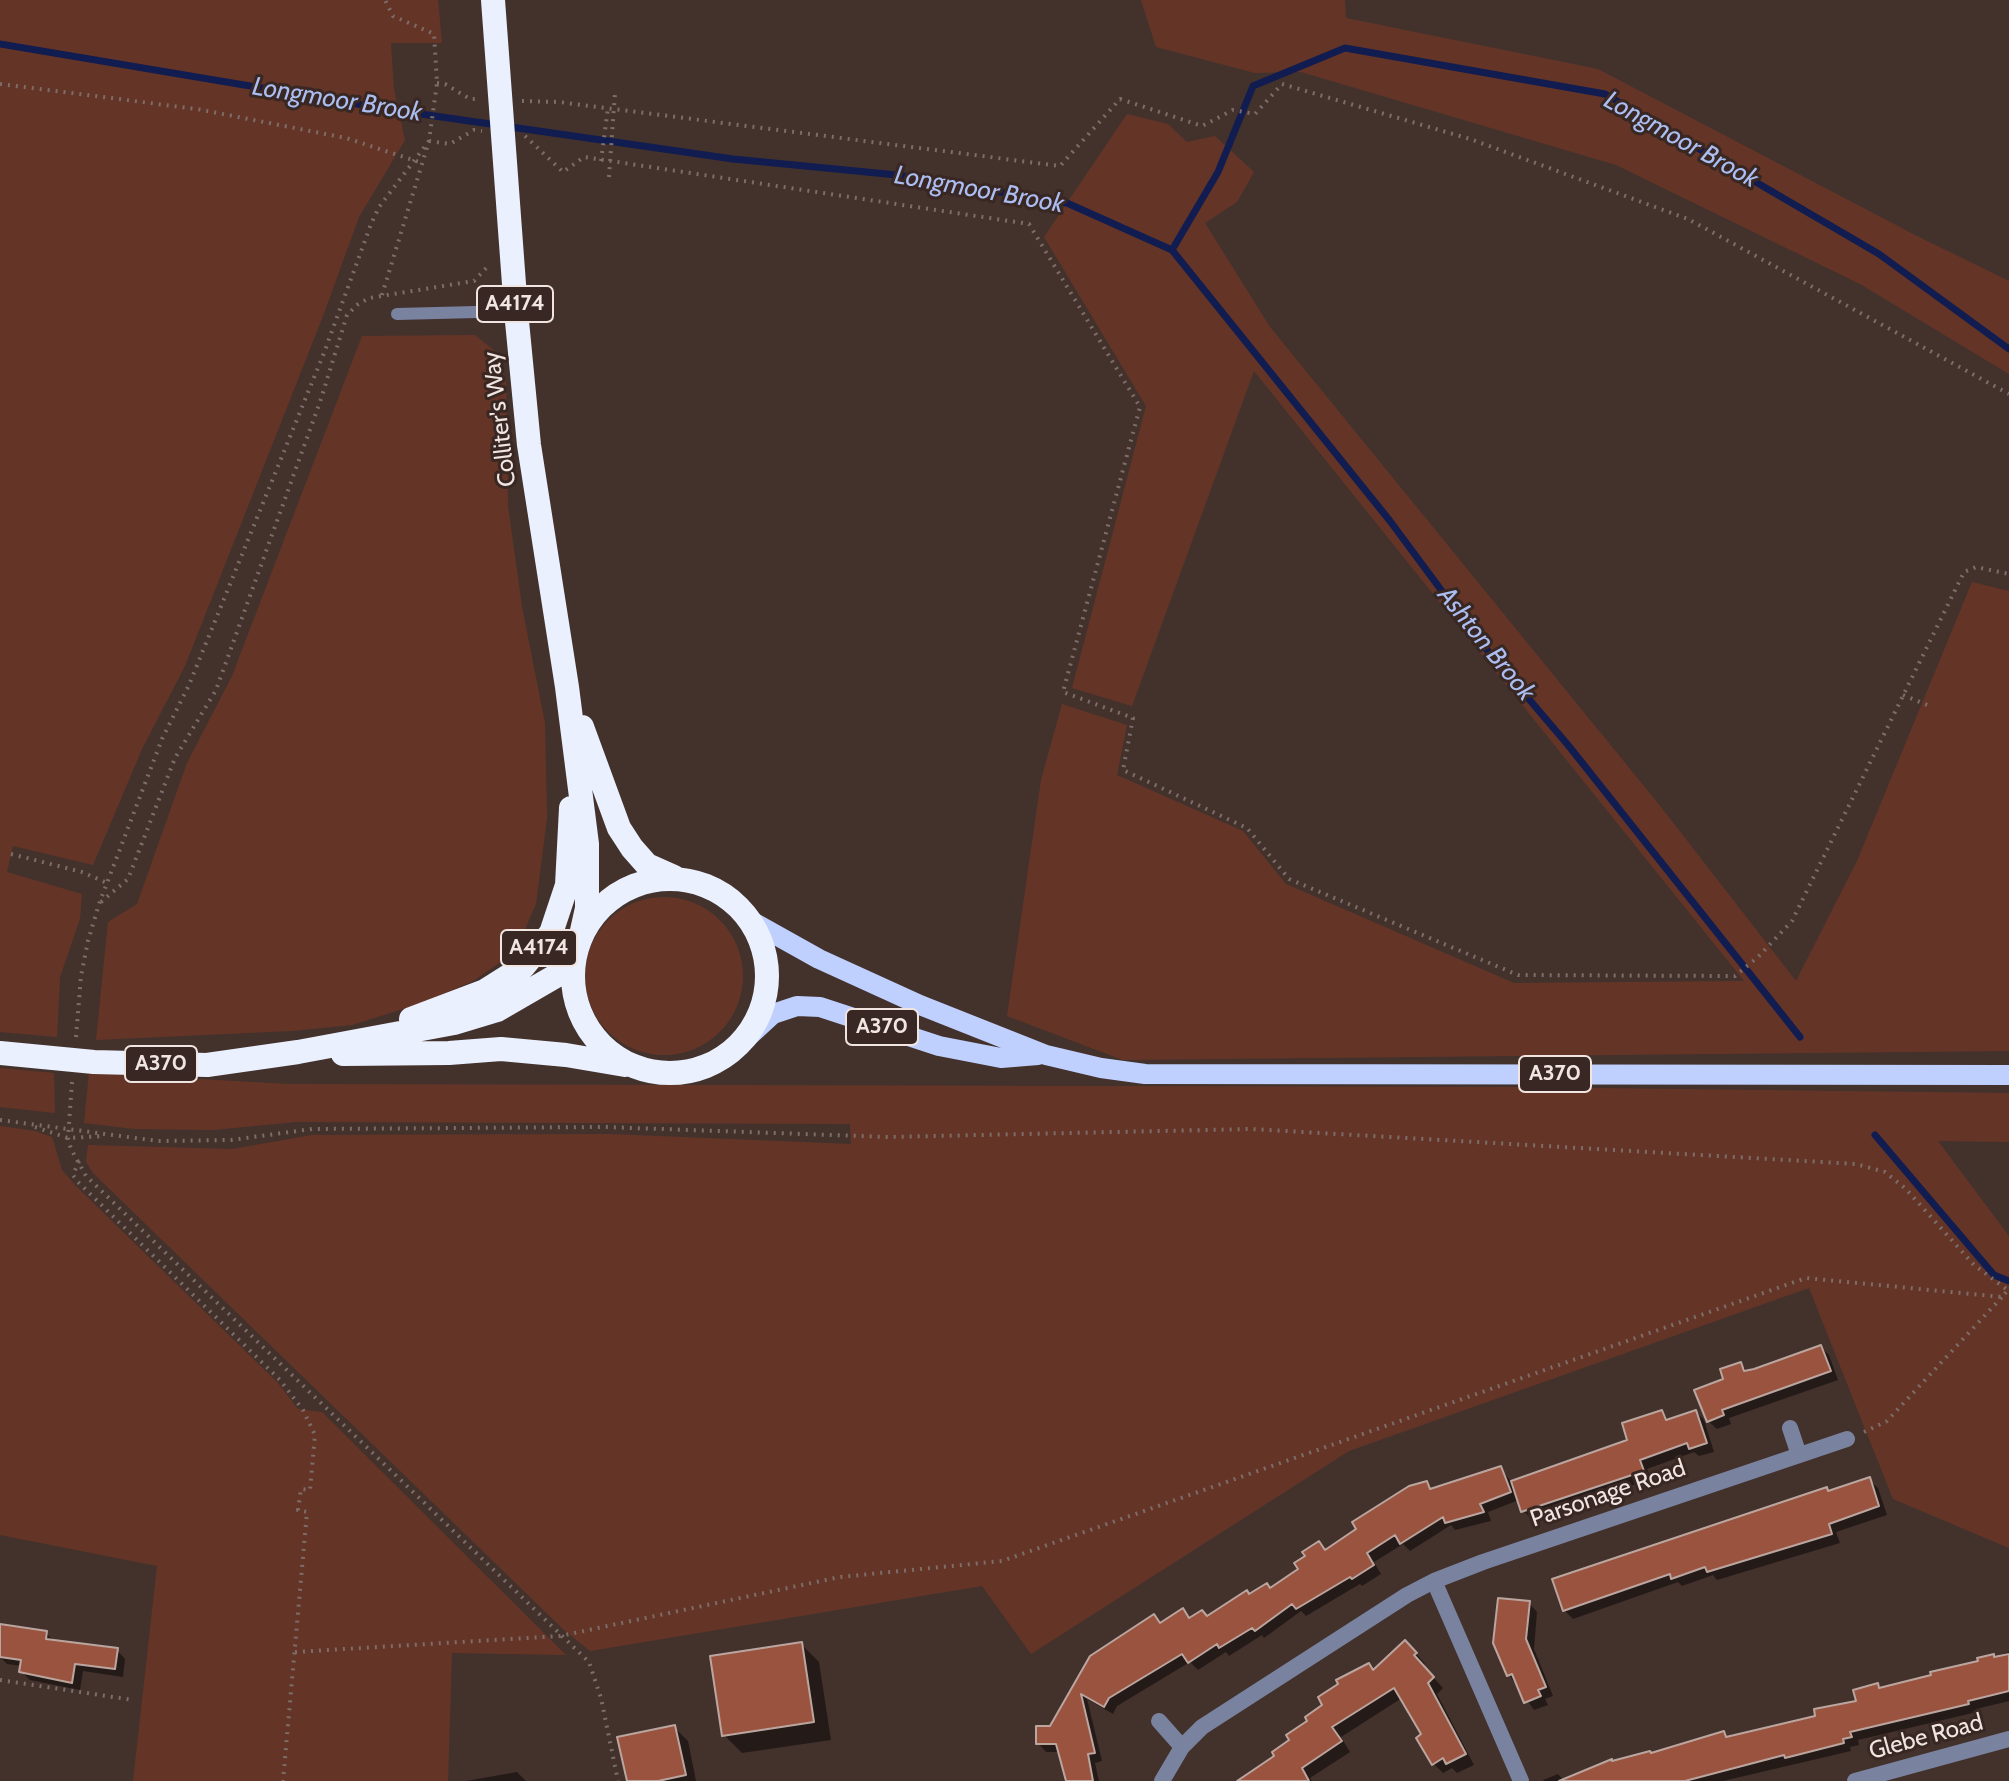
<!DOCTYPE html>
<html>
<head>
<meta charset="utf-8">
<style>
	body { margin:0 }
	canvas { display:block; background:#43312c }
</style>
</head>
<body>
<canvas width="2009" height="1781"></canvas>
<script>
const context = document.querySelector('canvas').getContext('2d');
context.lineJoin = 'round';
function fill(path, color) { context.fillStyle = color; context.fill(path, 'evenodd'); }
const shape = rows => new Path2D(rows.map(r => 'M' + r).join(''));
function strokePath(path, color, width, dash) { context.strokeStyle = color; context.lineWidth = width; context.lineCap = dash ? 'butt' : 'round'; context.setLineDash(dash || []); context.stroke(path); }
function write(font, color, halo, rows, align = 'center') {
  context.font = font + ' Cabin,sans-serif'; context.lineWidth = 6; context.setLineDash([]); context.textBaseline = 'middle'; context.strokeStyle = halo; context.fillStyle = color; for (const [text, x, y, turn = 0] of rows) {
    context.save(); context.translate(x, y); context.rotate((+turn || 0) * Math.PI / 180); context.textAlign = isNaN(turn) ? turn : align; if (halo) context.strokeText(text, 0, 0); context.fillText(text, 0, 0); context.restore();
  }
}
const green = shape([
	[0,0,438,0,442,43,391,43,394,90,405,140,359,217,323,316,185,666,142,749,93,865,13,846,7,872,82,894,80,919,60,977,57,1037,0,1032],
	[1141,0,1345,0,1346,18,1598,69,1915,235,2009,281,2009,374,1860,284,1616,165,1301,72,1255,73,1156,47],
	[1127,114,1168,124,1187,142,1215,136,1254,172,1237,202,1205,223,1270,327,1661,807,1796,981,1857,861,1972,582,2009,591,2009,1051,1123,1060,1007,1016,1041,780,1062,704,1127,725,1117,775,1243,831,1286,884,1514,983,1744,981,1254,371,1132,706,1072,688,1146,406,1044,237],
	[475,335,496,352,506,380,508,506,522,607,545,723,547,818,536,904,515,952,473,981,425,1002,352,1025,292,1031,96,1040,108,922,137,904,187,763,232,676,362,336],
	'585 976a79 79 0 1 1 158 0a79 79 0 1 1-158 0Z',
	[0,1068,54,1073,55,1113,0,1107],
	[89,1073,289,1084,1511,1087,2009,1093,2009,1142,1938,1141,2009,1236,2009,1548,1893,1499,1809,1288,1349,1451,1031,1654,982,1586,590,1651,564,1630,93,1173,86,1162,88,1145,232,1149,312,1135,609,1134,851,1144,850,1124,297,1122,213,1130,134,1129,84,1123],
	[0,1126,35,1131,52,1137,62,1170,75,1185,278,1383,298,1409,322,1412,566,1655,452,1653,448,1781,133,1781,157,1566,0,1535]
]);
const shadow = shape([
	[1821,1347,1829,1355,1838,1380,1729,1418,1731,1424,1717,1429,1708,1421,1726,1380,1740,1364,1749,1372],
	[1661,1412,1670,1421,1696,1412,1704,1420,1714,1452,1699,1456,1694,1452,1647,1469,1651,1479,1532,1519,1523,1511,1519,1500,1488,1512,1491,1521,1455,1530,1451,1525,1410,1551,1403,1544,1374,1562,1381,1574,1362,1586,1360,1584,1306,1616,1301,1611,1264,1638,1262,1635,1229,1656,1226,1652,1198,1670,1190,1662,1117,1706,1113,1714,1087,1699,1102,1761,1095,1763,1099,1781,1067,1781,1059,1752,1046,1752,1038,1743,1051,1728,1092,1658,1161,1624,1182,1611,1191,1620,1208,1618,1250,1596,1271,1590,1301,1570,1319,1544,1326,1551,1426,1483,1433,1490,1501,1469,1512,1483,1630,1441],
	[1869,1480,1878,1488,1887,1515,1836,1532,1840,1543,1717,1580,1713,1575,1682,1586,1678,1582,1573,1619,1564,1610,1830,1493],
	[1529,1603,1537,1612,1534,1649,1553,1696,1545,1699,1548,1705,1534,1710,1509,1675],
	[46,1633,55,1642,117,1650,125,1659,123,1677,83,1671,80,1690,30,1680,21,1671,22,1666,7,1664,0,1657,0,1647],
	[801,1644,819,1662,831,1740,742,1753,724,1735],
	[1415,1652,1425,1664,1423,1666,1443,1688,1437,1694,1474,1765,1457,1773,1452,1768,1443,1773,1433,1763,1424,1735,1402,1698,1341,1737,1350,1752,1310,1778,1312,1781,1245,1781,1277,1756,1369,1665,1374,1671],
	[2009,1652,2009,1701,1976,1709,1977,1712,1858,1740,1859,1745,1850,1747,1851,1751,1723,1781,1544,1781,1543,1780,1558,1774,1564,1781,1724,1733,1729,1739,1818,1718,1858,1702,1877,1686,1881,1689],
	[675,1728,688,1741,696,1781,629,1781],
	[517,1772,526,1781,466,1781]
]);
const stream = shape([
	[0,44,393,110,733,159,897,175,1067,203,1172,250,1218,172,1253,86,1345,48,1605,94,1879,254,2009,349],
	[1172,250,1390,521,1476,637,1568,745,1800,1037],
	[1875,1135,1994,1275,2009,1281]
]);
const building = shape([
	[1821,1345,1831,1371,1722,1410,1724,1415,1707,1422,1694,1390,1723,1379,1720,1369,1741,1362,1744,1371,1754,1369,1821,1345],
	[1662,1410,1666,1420,1696,1410,1707,1443,1689,1449,1687,1443,1640,1460,1644,1471,1521,1512,1511,1481,1627,1440,1622,1423,1662,1410],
	[1501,1466,1511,1492,1480,1504,1484,1512,1445,1523,1443,1517,1400,1544,1395,1535,1367,1553,1374,1565,1352,1579,1350,1577,1296,1609,1292,1604,1255,1631,1252,1628,1219,1648,1217,1644,1188,1663,1182,1654,1109,1698,1104,1707,1081,1694,1095,1753,1088,1754,1093,1781,1066,1781,1056,1744,1036,1744,1036,1726,1050,1726,1090,1656,1154,1614,1160,1623,1183,1608,1189,1618,1202,1610,1207,1616,1247,1590,1249,1594,1267,1583,1270,1588,1298,1569,1294,1563,1305,1556,1302,1552,1319,1541,1325,1550,1356,1529,1352,1522,1409,1486,1427,1481,1430,1489,1501,1466],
	[1870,1477,1879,1506,1829,1524,1832,1534,1707,1572,1705,1567,1671,1579,1670,1574,1563,1611,1552,1579,1827,1487,1828,1491,1870,1477],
	[1498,1598,1530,1601,1526,1639,1546,1687,1538,1690,1541,1696,1524,1703,1512,1674,1507,1676,1493,1643,1498,1598],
	[0,1624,47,1631,46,1639,118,1648,115,1669,75,1664,72,1683,19,1672,21,1660,0,1657,0,1624],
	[1405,1640,1417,1653,1414,1655,1434,1677,1428,1683,1466,1754,1446,1764,1443,1758,1432,1765,1416,1738,1421,1734,1394,1688,1332,1727,1342,1741,1302,1768,1309,1781,1237,1781,1274,1756,1272,1752,1289,1740,1286,1735,1307,1721,1305,1717,1322,1705,1318,1697,1338,1684,1336,1680,1369,1663,1373,1670,1405,1640],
	[802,1642,814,1722,722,1736,710,1656,802,1642],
	[1994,1654,1994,1657,2009,1654,2009,1691,1968,1701,1969,1704,1850,1732,1852,1737,1843,1739,1844,1743,1785,1758,1784,1755,1685,1781,1559,1781,1612,1759,1612,1761,1650,1751,1651,1753,1724,1731,1726,1737,1815,1716,1814,1709,1856,1701,1853,1690,1878,1683,1879,1688,1931,1675,1930,1672,1978,1661,1977,1658,1994,1654],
	[675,1725,686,1775,658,1781,627,1781,617,1737,675,1725]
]);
const path = shape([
	[437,83,445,84,470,99,478,99],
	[0,84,197,109,346,138,422,163],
	[522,101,559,102,1060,166,1120,99,1202,126,1233,110,1255,114,1282,84,1470,139,1688,219,2009,394],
	[525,136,563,172,584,157,1029,224,1140,407,1063,692,1133,718,1123,770,1247,828,1289,879,1518,975,1735,976,1758,957,1792,921,1964,572,1976,567,2009,574],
	[429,141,450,144,474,130,482,131],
	[601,161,608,108],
	[609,177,615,93],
	[382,295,429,141,437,83,434,34,393,16,385,0],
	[1903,695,1930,706],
	[11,854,82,872,107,883],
	[101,902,128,879,175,758,216,690,321,399,347,315,357,305,369,298,474,281,489,265],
	[76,1037,81,976,88,941,99,904,162,739,189,685,324,353,371,224,379,207,429,141],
	[72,1082,68,1138,71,1149,86,1176,589,1662,601,1698,618,1781],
	[0,1120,158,1141,231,1140,312,1129,605,1127,888,1137,1251,1129,1856,1164,1885,1172,1906,1189,1974,1265,2009,1291],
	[35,1127,68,1138,104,1136],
	[79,1161,73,1175,78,1182,280,1380,303,1410,315,1435,310,1490,301,1489,298,1510,307,1512,283,1781],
	[1864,1432,1887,1421,2002,1297],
	[295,1652,560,1636,840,1577,1002,1561,1806,1278,2002,1297,2009,1289],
	[0,1680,133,1700]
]);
const lane = shape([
	[397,314,516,311]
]);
const street = shape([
	[1790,1428,1799,1455],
	[1434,1581,1521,1781],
	[1159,1721,1182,1747],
	[1162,1781,1182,1747,1202,1727,1407,1595,1434,1581,1483,1562,1847,1439],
	[1855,1781,2009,1739]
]);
const primary = shape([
	[751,921,819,959,920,1005,1046,1055,1101,1068,1145,1074,2009,1075],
	[734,1050,773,1014,797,1006,820,1007,939,1046,1001,1058,1038,1055]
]);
const highway = shape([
	[493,0,516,311,529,445,567,687,587,844,587,908,581,935],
	[582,727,619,828,632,848,647,865,674,877],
	'573 976a97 97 0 1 1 194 0a97 97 0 1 1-194 0Z',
	[411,1019,485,991,523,967,551,933,567,885,571,808],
	[0,1053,94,1062,207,1065,298,1052,454,1023,497,1010,573,966],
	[343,1054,449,1053,501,1049,566,1055,625,1065]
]);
const shields = [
	[515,304,76],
	[539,948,76],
	[882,1027,72],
	[161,1064,72],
	[1555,1074,72]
];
const shieldNames = [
	["A4174",515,304],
	["A4174",539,948],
	["A370",882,1027],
	["A370",161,1064],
	["A370",1555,1074]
];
const streetNames = [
	["Colliter's Way",500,419,-97],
	["Parsonage Road",1608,1494,-19],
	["Glebe Road",1926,1737,-15]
];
const waterNames = [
	["Longmoor Brook",337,100,9],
	["Longmoor Brook",1681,140,29],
	["Longmoor Brook",979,190,10],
	["Ashton Brook",1486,644,51]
];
fill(green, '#643527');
fill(shadow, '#0007');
strokePath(stream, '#111c51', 7);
fill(building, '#99533f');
strokePath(building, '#bba59f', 2);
strokePath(path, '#7d6d69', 4, [2, 6]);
strokePath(lane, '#79839f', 12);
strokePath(street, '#79839f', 16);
strokePath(primary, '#bfd0fe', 20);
strokePath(highway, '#eaf0fe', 24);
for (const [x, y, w] of shields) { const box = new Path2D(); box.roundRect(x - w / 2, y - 18, w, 36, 6); context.fillStyle = '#382722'; context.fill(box); strokePath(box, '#f1e5e1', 2); }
write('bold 22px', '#f1e5e1', null, shieldNames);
write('24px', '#f1e5e1', '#382722', streetNames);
write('italic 26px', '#abbdf1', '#382722', waterNames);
</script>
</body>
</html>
